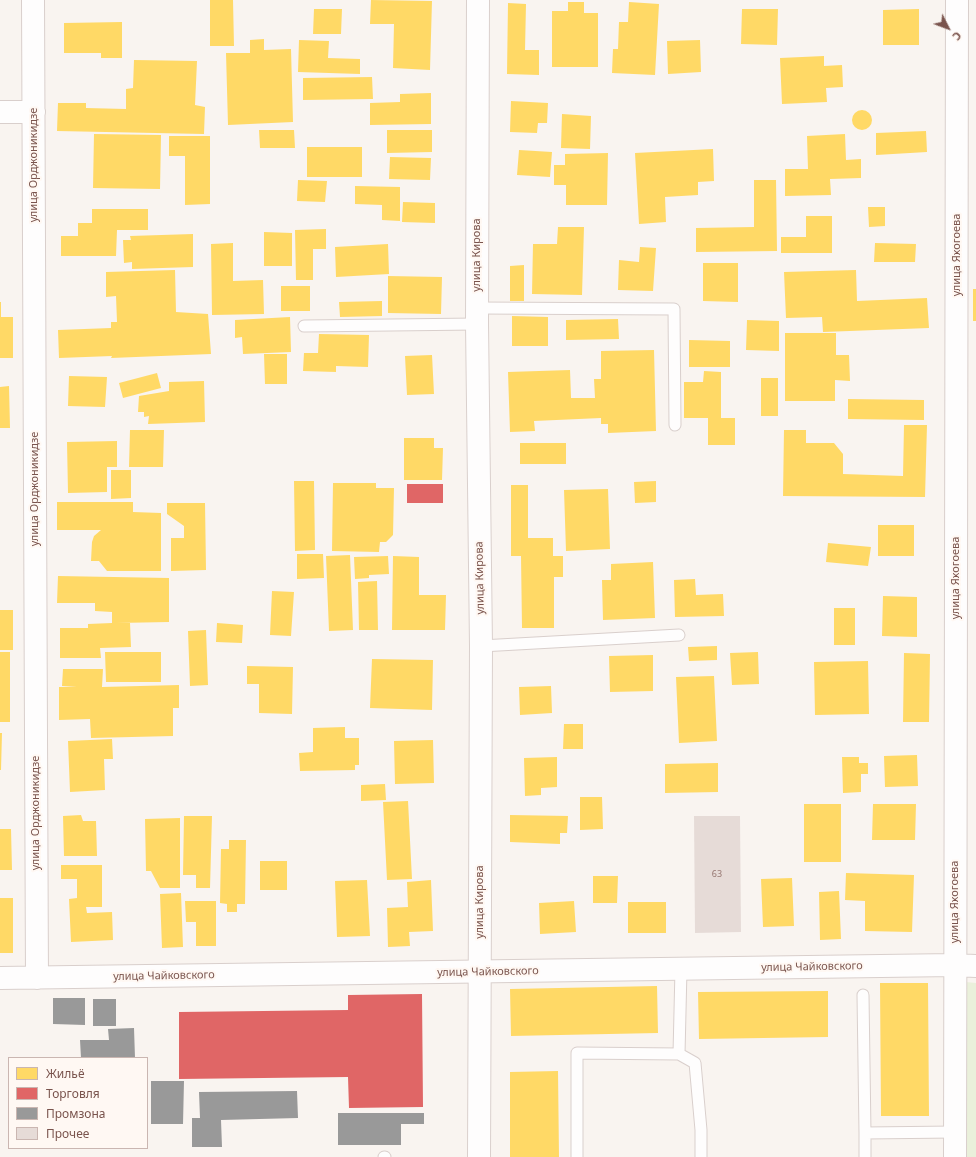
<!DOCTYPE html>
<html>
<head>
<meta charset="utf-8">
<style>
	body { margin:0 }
	#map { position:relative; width:976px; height:1157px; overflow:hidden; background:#f9f4f0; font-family:"Noto Sans",sans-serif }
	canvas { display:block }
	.legend { position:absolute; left:8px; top:1057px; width:140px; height:92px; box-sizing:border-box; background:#fff8f3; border:1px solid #cab6b1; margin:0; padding:5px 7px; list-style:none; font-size:12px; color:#7a544d }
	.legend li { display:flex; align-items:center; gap:8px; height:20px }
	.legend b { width:20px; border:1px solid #cab6b1 }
	.north { position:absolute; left:928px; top:8px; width:40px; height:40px; -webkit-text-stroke:3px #fff8f3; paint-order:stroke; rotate:132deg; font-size:11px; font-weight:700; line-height:16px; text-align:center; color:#7a544d }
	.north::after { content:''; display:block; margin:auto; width:14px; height:18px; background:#7a544d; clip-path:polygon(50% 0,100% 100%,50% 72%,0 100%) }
</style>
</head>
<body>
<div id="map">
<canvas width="976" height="1157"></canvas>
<ul class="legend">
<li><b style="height:11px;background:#ffd966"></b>Жильё</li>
<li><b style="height:11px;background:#e06666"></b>Торговля</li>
<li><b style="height:11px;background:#999"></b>Промзона</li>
<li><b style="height:11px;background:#e6dbd7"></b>Прочее</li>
</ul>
<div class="north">С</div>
</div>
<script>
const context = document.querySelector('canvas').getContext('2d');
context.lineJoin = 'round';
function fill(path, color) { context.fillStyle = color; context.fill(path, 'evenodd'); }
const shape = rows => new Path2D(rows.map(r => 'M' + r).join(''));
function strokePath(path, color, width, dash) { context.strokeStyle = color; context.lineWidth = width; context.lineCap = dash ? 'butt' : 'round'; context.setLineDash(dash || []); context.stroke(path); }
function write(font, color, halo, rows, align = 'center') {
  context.font = font + ' "Noto Sans",sans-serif'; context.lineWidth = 4; context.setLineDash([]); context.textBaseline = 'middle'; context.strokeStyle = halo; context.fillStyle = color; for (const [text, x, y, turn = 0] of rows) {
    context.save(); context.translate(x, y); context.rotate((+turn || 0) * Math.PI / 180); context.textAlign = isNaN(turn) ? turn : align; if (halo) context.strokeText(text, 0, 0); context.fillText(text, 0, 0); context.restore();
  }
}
const green = shape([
	[966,982,976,983,976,1157,966,1157]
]);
const homes = shape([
	[210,0,233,0,234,46,210,46],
	[371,0,432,1,430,70,393,68,394,24,370,24],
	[568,2,584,2,584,13,598,13,598,67,552,67,552,11,568,11],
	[629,2,659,4,655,75,612,73,613,49,618,49,619,22,628,22],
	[508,3,526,4,525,50,539,50,539,75,507,74],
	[314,9,342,9,341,34,313,34],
	[742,9,778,9,777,45,741,44],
	[919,9,919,45,883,45,883,10],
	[122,22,122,58,101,58,101,53,64,53,64,23],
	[264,39,264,50,291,49,293,122,228,125,226,53,250,53,250,40],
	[299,40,329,41,328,58,360,59,360,74,298,72],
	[700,40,701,72,668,74,667,41],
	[824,56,824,66,842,65,843,87,826,88,827,102,782,104,780,58],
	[134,60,197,61,195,105,205,107,204,134,57,131,58,103,86,103,86,108,126,109,126,89,133,88],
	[372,77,373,99,303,100,303,78],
	[431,93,431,124,370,125,370,103,400,102,400,94],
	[511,101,548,103,547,123,538,123,537,133,510,132],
	'852 120a10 10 0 1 1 20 0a10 10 0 1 1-20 0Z',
	[562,114,591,116,590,149,561,148],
	[259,130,294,130,295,148,260,148],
	[387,130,432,130,432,152,387,153],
	[926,131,927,152,876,155,876,133],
	[94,134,161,135,160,189,93,188],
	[845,134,846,160,861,159,861,178,830,179,831,195,785,196,785,169,808,169,807,136],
	[169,136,210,136,210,204,185,205,185,156,169,156],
	[307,147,362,147,362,177,307,177],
	[713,149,714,181,698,182,698,195,665,197,666,222,639,224,635,153],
	[519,150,552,152,550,177,517,175],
	[608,153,607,205,566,205,566,185,554,185,554,165,565,165,565,154],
	[390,157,431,158,430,180,389,179],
	[298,180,327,181,325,202,297,201],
	[754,180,776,180,777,251,696,252,696,228,754,227],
	[355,186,400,187,400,221,382,220,382,205,355,204],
	[403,202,435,203,435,223,402,222],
	[868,207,885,207,885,226,869,227],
	[92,209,148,209,148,230,117,230,116,256,61,256,61,236,78,236,78,223,92,223],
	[806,216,832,216,832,253,781,253,781,237,806,237],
	[558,227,584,227,582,295,532,294,533,244,557,244],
	[326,229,326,249,313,249,313,280,296,280,295,230],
	[264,232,292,233,292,266,264,266],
	[193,234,193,267,132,269,132,262,124,263,123,240,131,240,130,236],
	[233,243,233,281,263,280,264,314,212,315,211,244],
	[875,243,916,244,915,262,874,262],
	[388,244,389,274,336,277,335,247],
	[640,247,656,248,653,291,618,290,619,260,639,262],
	[703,263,738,263,738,302,703,301],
	[524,265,524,301,510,301,510,266],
	[175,270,176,312,208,314,211,354,111,358,112,356,59,358,58,330,111,328,111,322,117,322,116,296,106,297,106,272],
	[856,270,857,301,927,298,929,328,823,332,822,317,786,318,784,272],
	[388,276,442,277,441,314,388,313],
	[281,286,310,286,310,311,281,311],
	[973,289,976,289,976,321,973,321],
	[382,301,382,316,340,317,339,302],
	[0,302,1,302,1,317,13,317,13,358,0,358],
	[512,316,548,317,548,346,512,346],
	[290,317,291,352,243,354,242,337,235,338,235,320],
	[618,319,619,339,566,340,566,320],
	[747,320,779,321,779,351,746,350],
	[785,333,836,333,836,355,849,355,850,381,835,380,835,401,785,401],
	[319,334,369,335,368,367,336,366,336,372,303,371,304,353,318,353],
	[689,340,730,341,730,367,689,367],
	[654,350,656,431,608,433,608,424,601,424,601,418,534,421,535,431,510,432,508,372,570,370,571,398,595,398,594,379,601,379,601,351],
	[264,354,287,354,287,384,265,384],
	[432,355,434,394,407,395,405,356],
	[704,371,721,372,721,418,735,418,735,445,708,445,708,418,684,418,684,382,703,382],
	[157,373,161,388,123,398,119,383],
	[69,376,107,377,105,407,68,406],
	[761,378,778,378,778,416,761,416],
	[204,381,205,422,148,424,149,416,144,417,144,412,138,412,139,396,169,391,169,382],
	[9,386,10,428,0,428,0,387],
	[848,399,924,400,924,420,848,419],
	[904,425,927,425,925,497,783,496,784,430,806,430,806,443,834,443,843,454,843,474,903,476],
	[130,430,164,430,163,467,129,467],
	[404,438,434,438,434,448,443,448,442,480,404,480],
	[117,441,117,467,107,467,107,492,68,493,67,442],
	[520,443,566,443,566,464,520,464],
	[111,470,131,470,131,498,111,499],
	[294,481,314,481,315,550,295,551],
	[656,481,656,502,635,503,634,482],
	[333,483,376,483,376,488,394,488,393,535,386,542,380,542,379,552,332,551],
	[511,485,528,485,528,538,553,538,553,556,563,556,563,577,554,577,554,628,522,628,521,556,511,556],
	[608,489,610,549,566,551,564,490],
	[57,502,133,502,133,512,161,513,161,571,107,571,99,561,91,561,92,542,94,536,101,530,57,530],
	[167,503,205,503,206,570,171,571,171,538,184,538,184,526,167,514],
	[878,525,914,525,914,556,878,556],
	[828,543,871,547,868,566,826,562],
	[297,554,323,554,324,578,297,579],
	[350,555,353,630,329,631,326,556],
	[388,556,389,574,369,575,369,578,355,579,354,557],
	[393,556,419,557,419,595,446,595,445,630,392,630],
	[653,562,655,618,603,620,602,580,611,580,611,564],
	[58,576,169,578,169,622,117,623,130,623,131,647,100,648,101,658,60,658,60,628,88,628,88,624,112,623,112,612,95,611,95,603,57,603],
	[695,579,696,595,723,594,724,616,675,617,674,580],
	[377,581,378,630,359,630,358,582],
	[272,591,294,592,291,636,270,635],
	[883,596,917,597,917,637,882,636],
	[834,608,855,608,855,645,834,645],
	[0,610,13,610,13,650,0,650],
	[217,623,243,625,242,643,216,642],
	[206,630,208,685,190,686,188,631],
	[717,646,717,660,689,661,688,647],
	[0,652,10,652,10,722,0,722],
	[105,652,161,652,161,682,106,682],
	[758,652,759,684,732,685,730,653],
	[904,653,930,654,929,722,903,722],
	[653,655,653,691,610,692,609,656],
	[372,659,433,660,432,710,370,708],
	[868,661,869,714,815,715,814,662],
	[247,666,293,667,292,714,259,713,259,684,247,684],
	[63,669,103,669,102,687,179,685,179,708,173,708,173,736,91,738,90,719,59,720,59,687,77,687,62,686],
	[714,676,717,741,679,743,676,677],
	[551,686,552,713,520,715,519,687],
	[564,724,583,724,583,749,563,749],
	[345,727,345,738,359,738,359,765,355,765,355,770,300,771,299,753,313,752,313,728],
	[0,733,2,733,1,770,0,770],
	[112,739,113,759,104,759,105,790,70,792,68,741],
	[433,740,434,783,395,784,394,741],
	[917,755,918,786,885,787,884,756],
	[557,757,557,787,541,788,541,795,525,796,524,758],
	[842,757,859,757,859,763,868,763,868,774,861,774,861,792,843,793],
	[718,763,718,792,665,793,665,764],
	[385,784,386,800,361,801,361,785],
	[580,797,602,797,603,829,580,830],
	[408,801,412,879,387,880,383,802],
	[804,804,841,804,841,862,804,862],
	[873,804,916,804,915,840,872,840],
	[81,815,83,821,96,821,97,856,64,856,63,816],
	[510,815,568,816,567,833,560,833,560,844,510,842],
	[184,816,212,816,210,888,196,888,196,875,183,875],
	[180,818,180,888,160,888,151,871,146,871,145,819],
	[0,829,11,829,12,870,0,870],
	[229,840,246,840,245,904,237,904,237,912,227,912,227,904,220,903,221,849,229,849],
	[260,861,287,861,287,890,260,890],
	[61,865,102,865,102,907,86,907,87,913,112,912,113,940,71,942,69,899,77,898,77,879,61,879],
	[846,873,914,875,912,932,865,931,865,901,845,900],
	[593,876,618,876,617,903,593,903],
	[792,878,794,926,763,927,761,879],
	[367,880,370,936,337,937,335,881],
	[431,880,433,931,409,932,410,946,388,947,387,908,408,907,407,882],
	[839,891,841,939,820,940,819,892],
	[181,893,183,947,162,948,160,894],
	[0,898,13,898,13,953,0,953],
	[185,901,216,901,216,946,196,946,196,922,186,922],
	[574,901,576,932,540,934,539,903],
	[628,902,666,902,666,933,628,933],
	[880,983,928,983,929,1116,881,1116],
	[657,986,658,1033,511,1036,510,989],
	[828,991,828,1037,699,1039,698,992],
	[558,1071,559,1157,510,1157,510,1072]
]);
const shops = shape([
	[407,484,443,484,443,503,407,503],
	[422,994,423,1107,349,1108,348,1077,179,1079,179,1012,348,1010,348,995]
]);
const industry = shape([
	[53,998,85,998,85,1025,53,1024],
	[93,999,116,999,116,1026,93,1026],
	[134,1028,135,1058,81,1058,80,1040,109,1040,108,1029],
	[151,1081,184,1081,183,1124,151,1124],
	[297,1091,298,1118,221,1120,222,1147,192,1147,192,1118,200,1118,199,1092],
	[338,1113,424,1113,424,1124,401,1124,401,1145,338,1145]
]);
const building = shape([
	[694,816,740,816,741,932,695,933]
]);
const service = shape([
	[477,308,674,309,675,425],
	[304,326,477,324],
	[481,646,679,635],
	[681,969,679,1054,695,1063,701,1130,701,1157],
	[863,995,865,1133],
	[384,1157,385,1157],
	[577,1157,577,1053,679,1054],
	[865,1157,865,1133,955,1132]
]);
const minor = shape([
	[33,0,37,978],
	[0,112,34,112],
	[0,978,954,965,976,966],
	[955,1157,957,0]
]);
const secondary = shape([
	[478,0,477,324,481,646,479,1157]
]);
const numberNames = [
	["63",717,874]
];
const streetNames = [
	["улица Орджоникидзе",34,165,-90],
	["улица Кирова",477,255,-90],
	["улица Яхогоева",957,255,-90],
	["улица Орджоникидзе",35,489,-90],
	["улица Кирова",480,578,-91],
	["улица Яхогоева",956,578,-90],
	["улица Орджоникидзе",36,813,-90],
	["улица Кирова",480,902,-90],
	["улица Яхогоева",955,902,-90],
	["улица Чайковского",812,967,-1],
	["улица Чайковского",488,972,-1],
	["улица Чайковского",164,976,-1]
];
fill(green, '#eaf0db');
fill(homes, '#ffd966');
fill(shops, '#e06666');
fill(industry, '#999');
fill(building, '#e6dbd7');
strokePath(service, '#d9cfcc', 13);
strokePath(minor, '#d9cfcc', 24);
strokePath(secondary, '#dad0cd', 24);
strokePath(service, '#fefdfd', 11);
strokePath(minor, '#fefdfd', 22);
strokePath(secondary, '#fefdfd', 22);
write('9px', '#977872', null, numberNames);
write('11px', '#7a544d', '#fff8f3', streetNames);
</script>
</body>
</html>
